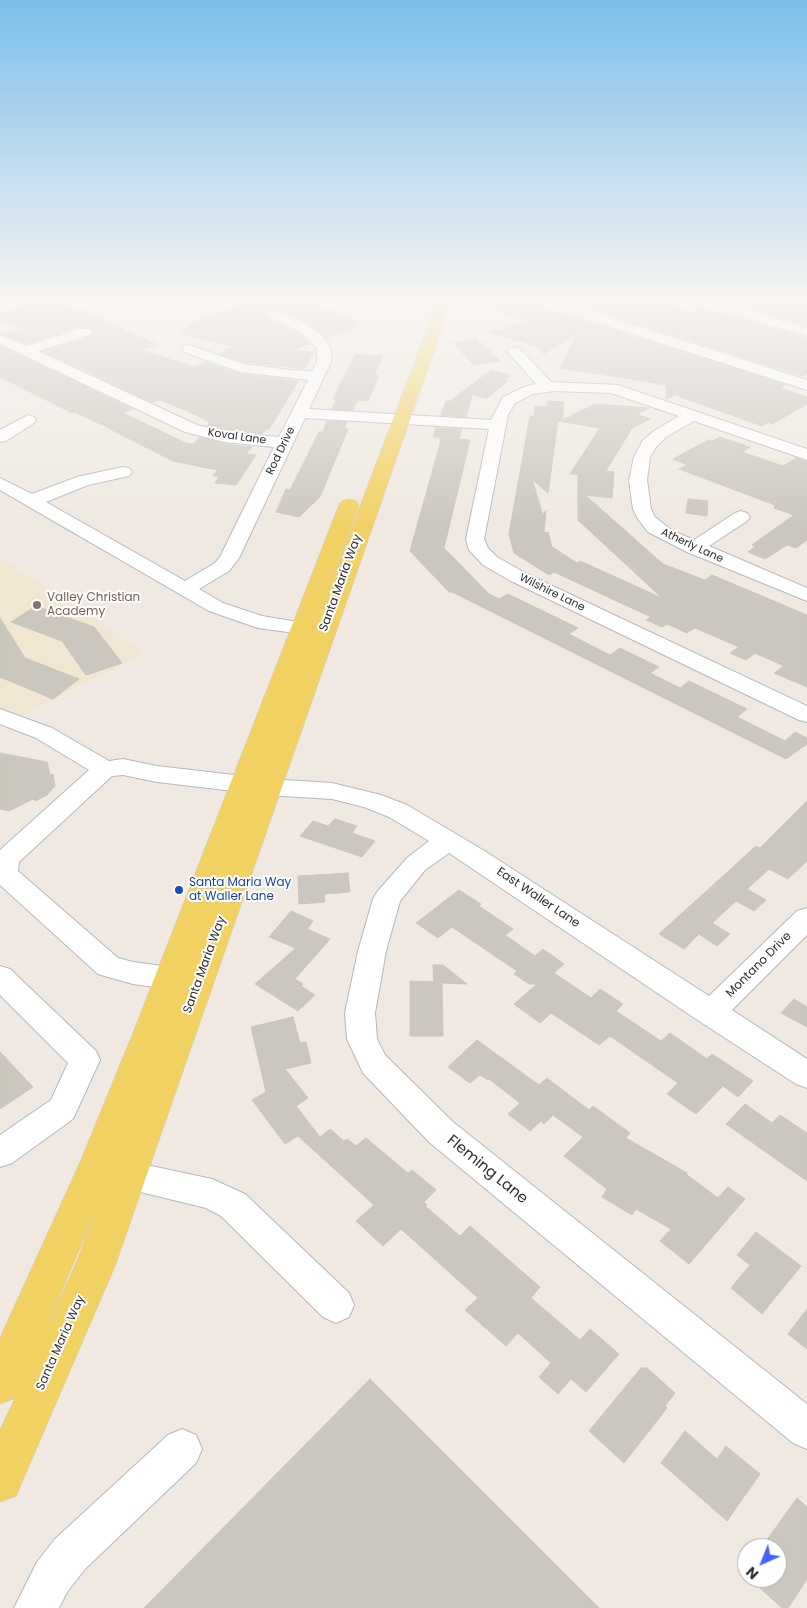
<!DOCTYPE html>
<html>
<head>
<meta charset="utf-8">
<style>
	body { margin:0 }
	#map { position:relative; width:807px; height:1608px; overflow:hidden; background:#efe9e1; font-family:Poppins,sans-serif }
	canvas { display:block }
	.north { position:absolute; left:737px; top:1538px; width:50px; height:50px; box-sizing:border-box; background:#fff; border:1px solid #ababab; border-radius:50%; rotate:224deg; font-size:14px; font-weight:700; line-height:20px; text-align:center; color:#2e2e2e }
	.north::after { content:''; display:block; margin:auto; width:18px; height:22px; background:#4264fb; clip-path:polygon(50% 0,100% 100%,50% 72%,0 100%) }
</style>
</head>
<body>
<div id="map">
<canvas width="807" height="1608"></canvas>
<div class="north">N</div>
</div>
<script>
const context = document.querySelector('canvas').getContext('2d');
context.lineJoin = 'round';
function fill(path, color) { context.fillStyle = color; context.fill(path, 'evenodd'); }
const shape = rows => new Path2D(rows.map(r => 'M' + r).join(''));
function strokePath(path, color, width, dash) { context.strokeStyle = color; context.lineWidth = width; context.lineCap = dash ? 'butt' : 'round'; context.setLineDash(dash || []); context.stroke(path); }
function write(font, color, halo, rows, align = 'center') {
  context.font = font + ' Poppins,sans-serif'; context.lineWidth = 4; context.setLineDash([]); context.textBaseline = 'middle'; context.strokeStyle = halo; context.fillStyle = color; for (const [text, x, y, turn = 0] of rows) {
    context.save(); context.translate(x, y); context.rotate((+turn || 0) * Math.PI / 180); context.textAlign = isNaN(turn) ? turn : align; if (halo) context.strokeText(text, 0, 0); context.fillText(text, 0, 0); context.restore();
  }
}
const education = shape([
	[0,557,146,653,0,726]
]);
const building = shape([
	[35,302,61,302,156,344,141,350,195,367,205,362,240,374,298,381,278,415,269,429,266,429,262,434,224,430,207,426,210,422,187,411,160,400,152,402,43,351,91,337,94,331,90,327,79,327,26,344,2,334,21,328,0,319,0,313,35,302],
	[250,302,310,302,363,324,326,338,309,323,275,307,267,309,265,314,268,318,297,333,310,343,292,351,314,352,304,369,243,362,219,354,234,346,180,334,195,321,250,302],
	[482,302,539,302,541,307,786,385,780,388,807,397,807,404,772,424,769,422,762,426,675,395,666,399,667,385,560,368,577,333,544,354,536,346,490,333,528,321,481,305,482,302],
	[575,302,653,302,663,307,668,304,695,313,697,302,699,307,807,338,807,374,802,376,572,303,575,302],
	[728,302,807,302,807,326,728,302],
	[476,338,500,361,474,365,454,344,476,338],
	[0,346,133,409,123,413,186,443,194,444,199,437,224,444,252,447,246,454,256,455,236,485,215,483,219,477,213,476,217,470,173,461,112,430,113,430,75,412,72,413,0,377,0,346],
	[355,354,382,356,375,375,379,376,368,401,358,400,353,410,332,409,336,400,333,399,355,354],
	[491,370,511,375,504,380,508,381,487,398,472,395,466,417,441,415,446,401,450,401,491,370],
	[548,401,564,402,562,420,595,404,649,408,637,414,650,419,632,428,606,471,614,472,612,498,585,495,663,564,705,580,712,575,807,615,807,687,774,673,784,666,755,653,746,660,730,653,739,647,695,628,687,633,667,624,662,627,646,620,651,617,554,572,549,575,514,553,509,534,530,416,534,416,535,406,547,407,548,401],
	[558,421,600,428,570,474,578,474,578,520,662,598,580,561,577,563,552,547,548,532,544,533,546,510,543,515,532,479,548,493,558,421],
	[327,421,347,422,344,429,348,429,320,497,299,517,276,512,286,489,290,490,319,432,323,432,327,421],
	[436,428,462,429,459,439,470,440,444,548,489,594,499,599,508,594,578,628,569,634,610,655,620,648,659,667,650,673,680,688,689,681,747,709,737,717,785,741,795,732,807,738,807,744,786,759,452,592,449,592,410,551,440,444,440,437,433,437,436,428],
	[720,437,750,447,742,452,783,466,797,458,807,462,807,540,796,548,787,545,765,559,748,552,756,546,752,545,794,515,774,508,775,505,679,469,687,465,673,459,708,440,712,441,720,437],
	[688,499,708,501,707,516,686,513,688,499],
	[36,606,94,627,122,663,86,675,62,641,11,622,36,606],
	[0,618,25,658,79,679,53,699,0,677,0,618],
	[0,753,47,762,50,775,53,774,55,786,47,795,35,801,33,799,9,811,0,809,0,753],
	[807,801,807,861,788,879,769,869,747,889,766,900,754,911,736,901,712,923,730,934,717,946,699,934,684,949,659,934,756,846,760,848,807,801],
	[335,819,357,826,352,833,375,841,362,857,300,836,313,821,328,826,335,819],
	[348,873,350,892,324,894,325,902,299,904,298,876,348,873],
	[459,890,481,904,479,906,513,929,505,935,535,956,543,949,564,964,554,973,591,998,600,989,623,1004,616,1011,661,1041,670,1033,707,1059,712,1054,753,1081,738,1097,723,1086,696,1114,667,1094,678,1083,610,1036,599,1045,551,1013,540,1023,514,1004,537,984,529,984,514,974,517,971,452,927,438,938,416,923,459,890],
	[291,911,313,921,307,929,330,939,295,979,303,984,301,986,315,995,298,1011,255,984,296,948,269,937,291,911],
	[433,965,443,965,467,984,442,983,443,1036,410,1036,410,981,434,982,433,965],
	[794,999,807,1007,807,1027,781,1013,794,999],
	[293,1017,300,1043,306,1042,311,1063,285,1069,308,1098,296,1106,320,1137,330,1129,344,1141,347,1139,356,1146,366,1138,408,1173,412,1170,436,1190,424,1202,427,1205,425,1206,460,1236,470,1226,540,1287,531,1298,580,1340,590,1329,619,1354,586,1392,571,1379,558,1394,539,1377,551,1363,518,1333,506,1346,465,1310,478,1298,401,1229,383,1246,356,1221,374,1205,298,1136,285,1144,252,1100,266,1092,251,1027,293,1017],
	[477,1040,539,1085,547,1078,589,1110,593,1106,630,1133,626,1138,687,1173,686,1174,718,1198,728,1187,745,1199,689,1264,660,1241,671,1229,636,1209,632,1215,602,1197,607,1189,564,1156,583,1137,553,1115,544,1124,541,1121,530,1131,508,1114,520,1103,489,1079,488,1080,480,1075,470,1083,448,1067,477,1040],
	[0,1052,33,1087,0,1109,0,1052],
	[745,1104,772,1123,780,1115,807,1133,807,1181,726,1124,745,1104],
	[756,1232,801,1266,762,1314,731,1288,750,1265,737,1255,756,1232],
	[807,1309,807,1349,788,1334,807,1309],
	[641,1368,647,1368,675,1393,665,1406,667,1408,624,1463,589,1431,641,1368],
	[370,1379,599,1608,144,1608,370,1379],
	[685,1431,717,1459,726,1446,760,1474,727,1521,661,1463,685,1431],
	[797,1498,807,1507,807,1579,788,1608,782,1608,749,1578,777,1578,777,1548,761,1548,797,1498]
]);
const minor = shape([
	[0,302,10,302,9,305,0,307,0,302],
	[541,302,562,302,807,380,807,390,542,305,541,302],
	[699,302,720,302,807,328,807,336,700,305,699,302],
	[274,309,308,325,323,336,331,349,331,362,309,409,491,420,503,397,524,387,536,384,507,351,509,348,514,347,519,348,551,382,618,385,807,449,807,460,694,421,666,437,656,447,650,457,647,480,651,509,655,517,671,530,694,540,735,513,741,511,747,513,750,517,747,521,709,546,807,588,807,601,687,552,648,532,638,519,633,509,629,480,634,457,643,440,654,431,679,416,611,393,554,391,533,394,515,403,508,415,484,539,488,548,497,557,525,573,807,706,807,722,799,720,511,581,483,565,469,550,466,539,489,429,305,418,239,558,229,571,199,589,223,603,262,616,310,624,313,628,310,632,303,634,258,628,209,611,0,490,0,478,32,494,77,477,123,467,129,468,132,472,129,476,88,485,46,502,185,581,215,563,220,557,274,447,224,442,185,432,0,344,0,335,26,346,80,329,90,329,92,332,90,335,38,351,197,425,224,432,279,437,308,380,240,372,184,352,182,349,184,346,189,345,243,364,290,370,312,371,317,362,317,349,312,342,298,331,269,316,267,313,269,310,274,309],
	[28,415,34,417,36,420,34,423,6,441,0,442,0,430,28,415],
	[0,709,52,728,109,761,123,759,157,766,268,779,332,783,381,795,407,805,483,850,709,996,797,911,807,908,807,935,732,1010,807,1059,807,1088,796,1084,699,1021,449,853,425,870,400,901,386,951,375,1013,377,1039,385,1055,453,1122,807,1404,807,1449,793,1443,429,1142,363,1073,347,1039,345,1013,358,951,373,899,377,892,407,858,429,841,389,817,364,807,332,799,268,795,157,782,123,775,112,776,19,862,18,871,118,958,133,962,170,967,180,970,185,978,180,986,170,989,133,984,108,977,98,974,0,885,0,850,89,770,36,738,0,724,0,709],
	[0,966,10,969,96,1051,100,1060,73,1119,12,1163,0,1167,0,1135,51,1100,68,1063,0,995,0,966],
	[128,1161,212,1179,245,1194,349,1293,354,1305,349,1317,336,1323,323,1317,221,1216,206,1208,116,1186,111,1176,116,1166,128,1161],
	[182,1429,196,1435,202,1449,196,1463,85,1569,67,1592,59,1608,14,1608,37,1562,55,1539,168,1435,182,1429]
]);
const major = shape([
	[437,302,451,302,115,1266,16,1496,0,1502,0,1430,15,1398,0,1404,0,1338,81,1160,133,1033,339,505,342,501,349,499,356,501,359,505,303,658,437,302],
	[97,1207,76,1263,44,1333,47,1326,97,1207]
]);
const markers = [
	[37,605,5,"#8d6e63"],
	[179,890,5,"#1a4fb4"]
];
const farStreetnames = [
	["Koval Lane",237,437,8],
	["Rod Drive",281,451,-64],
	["Atherly Lane",692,546,25],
	["Wilshire Lane",552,593,26]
];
const streetNames = [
	["Santa Maria Way",341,583,-70],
	["East Waller Lane",538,898,34],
	["Santa Maria Way",205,965,-70],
	["Montano Drive",759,965,-45],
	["Santa Maria Way",61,1343,-66]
];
const educationNames = [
	["Valley Christian",47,598],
	["Academy",47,612]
];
const transitNames = [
	["Santa Maria Way",189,883],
	["at Waller Lane",189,897]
];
const nearStreetnames = [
	["Fleming Lane",487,1170,39]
];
fill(education, '#f0e6d1');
fill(building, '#cbc7bf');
strokePath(building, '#cbc5ba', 1);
strokePath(minor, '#b4b7c1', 2);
strokePath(major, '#c9c9c9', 1);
fill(minor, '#fff');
fill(major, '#f2d163');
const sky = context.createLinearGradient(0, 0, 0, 527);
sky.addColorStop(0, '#7abfeb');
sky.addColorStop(0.57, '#f8f5f2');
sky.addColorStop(1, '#f8f5f200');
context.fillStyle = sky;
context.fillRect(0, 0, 807, 527);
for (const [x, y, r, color] of markers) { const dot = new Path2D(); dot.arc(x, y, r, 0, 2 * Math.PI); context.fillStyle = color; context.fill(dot); strokePath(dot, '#fff', 2); }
write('11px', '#2e2e2e', '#fff', farStreetnames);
write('12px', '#2e2e2e', '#fff', streetNames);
write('12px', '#785e54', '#fff', educationNames, 'left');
write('12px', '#164399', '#fff', transitNames, 'left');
write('15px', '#2e2e2e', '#fff', nearStreetnames);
</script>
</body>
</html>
